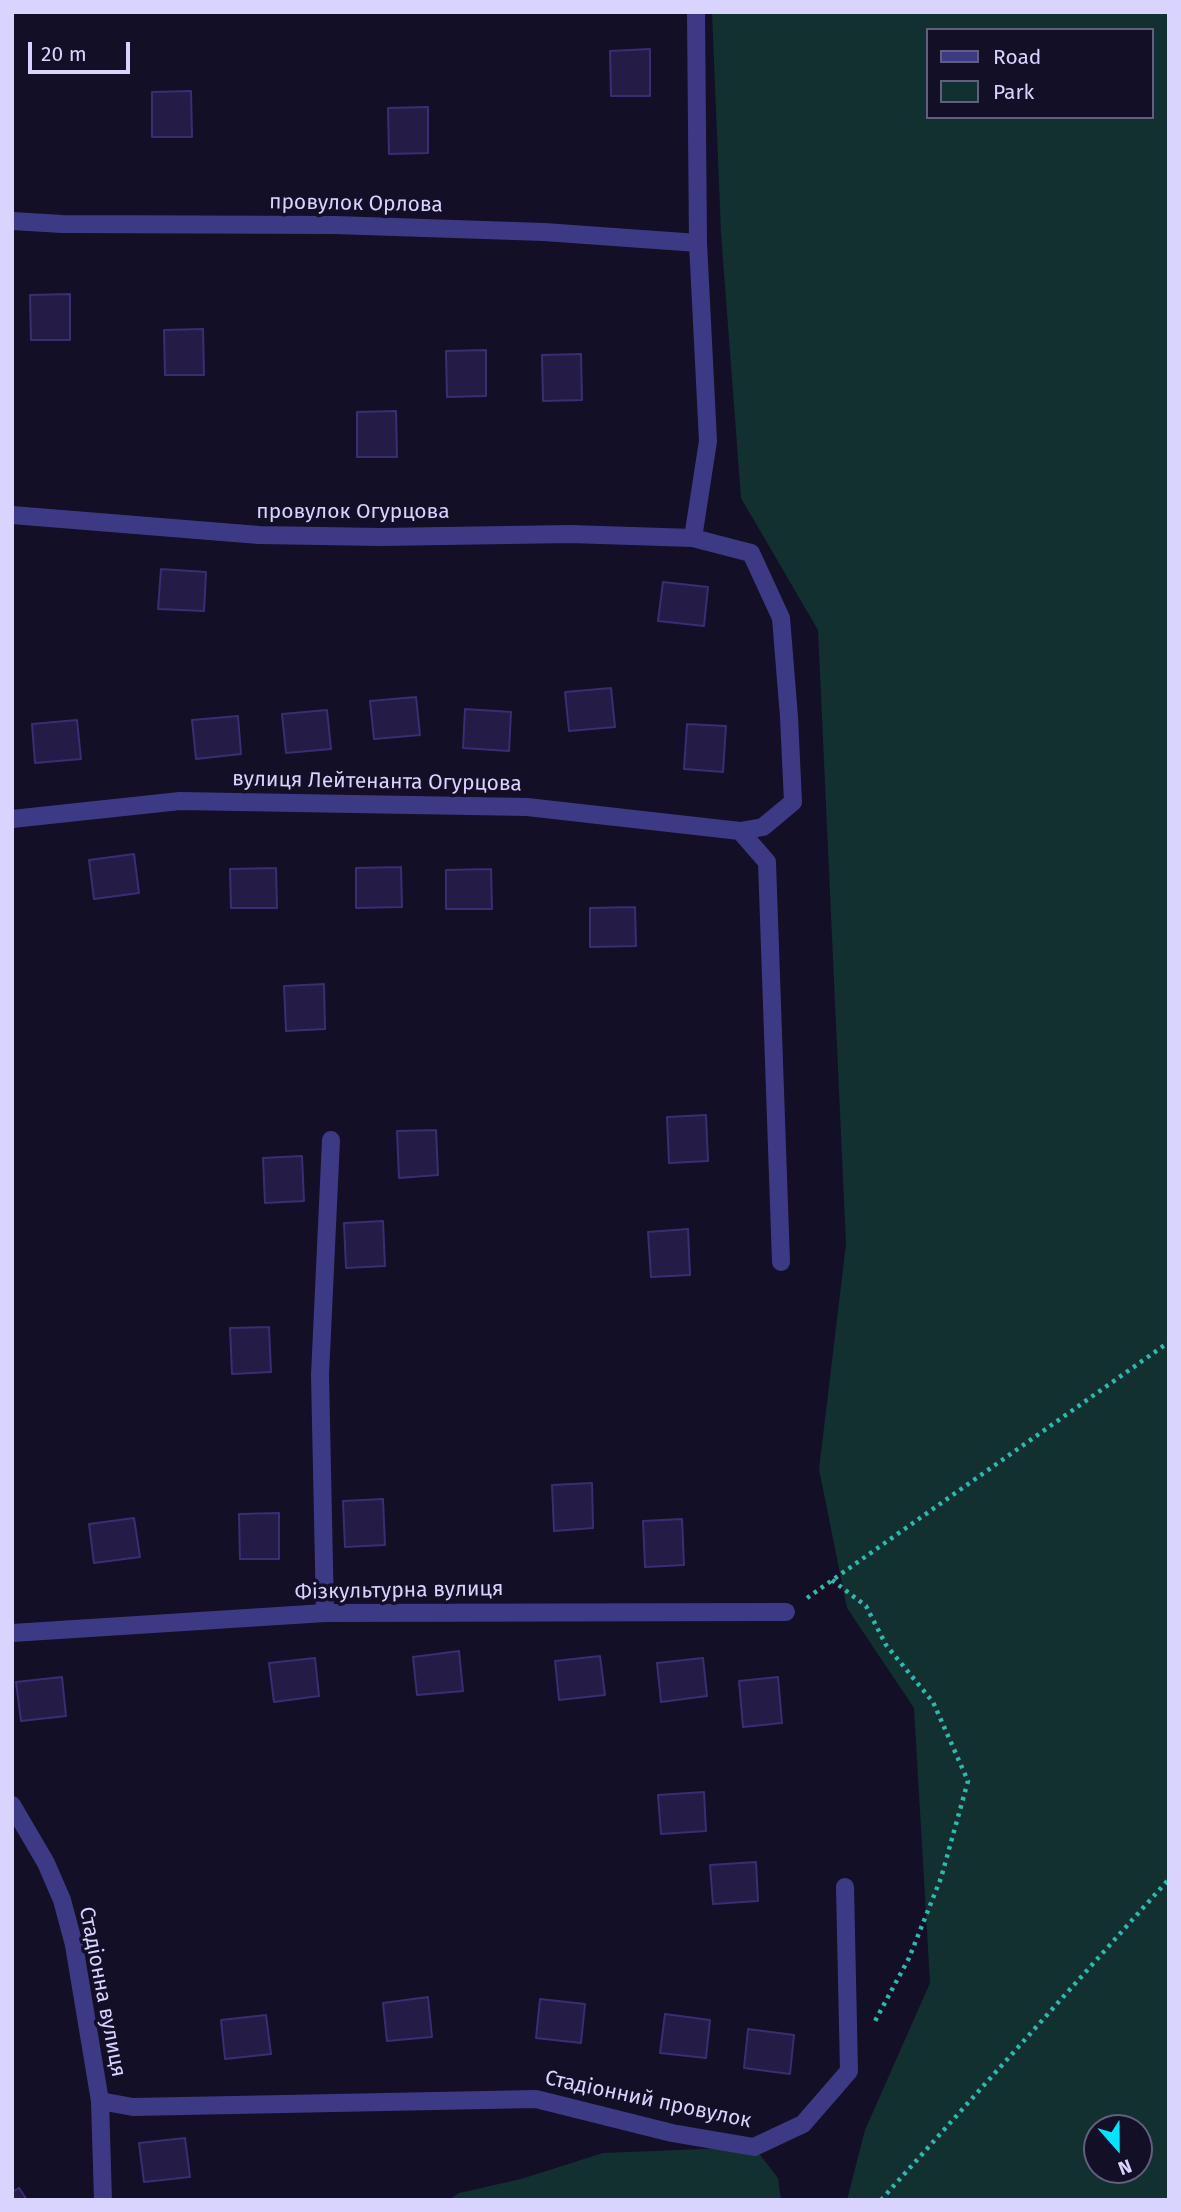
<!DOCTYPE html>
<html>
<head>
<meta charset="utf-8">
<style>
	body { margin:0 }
	#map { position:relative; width:1181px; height:2212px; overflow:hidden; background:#130f26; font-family:"Fira Sans",sans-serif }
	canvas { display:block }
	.frame { position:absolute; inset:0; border:14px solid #d9d4ff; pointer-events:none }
	.legend { position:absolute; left:926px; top:28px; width:228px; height:91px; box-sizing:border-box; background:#130f26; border:2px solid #625e7d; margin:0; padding:9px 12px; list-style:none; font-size:21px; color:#d9d4ff }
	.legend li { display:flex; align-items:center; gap:14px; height:35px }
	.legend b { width:35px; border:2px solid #625e7d }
	.north { position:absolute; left:1083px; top:2114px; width:70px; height:70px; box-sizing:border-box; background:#130f26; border:2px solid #625e7d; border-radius:50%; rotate:159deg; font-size:19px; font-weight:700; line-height:28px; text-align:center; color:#d9d4ff }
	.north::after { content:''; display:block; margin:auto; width:24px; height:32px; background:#00e5ff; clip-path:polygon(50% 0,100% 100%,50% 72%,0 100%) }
	.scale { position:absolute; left:28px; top:42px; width:102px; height:32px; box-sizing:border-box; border:4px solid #d9d4ff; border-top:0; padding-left:9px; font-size:21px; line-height:24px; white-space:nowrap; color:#d9d4ff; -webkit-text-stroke:5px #130f26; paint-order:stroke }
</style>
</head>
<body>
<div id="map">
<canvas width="1181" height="2212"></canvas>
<div class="frame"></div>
<ul class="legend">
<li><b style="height:9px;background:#3d3a85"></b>Road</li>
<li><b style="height:19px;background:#12302f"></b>Park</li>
</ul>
<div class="north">N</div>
<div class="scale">20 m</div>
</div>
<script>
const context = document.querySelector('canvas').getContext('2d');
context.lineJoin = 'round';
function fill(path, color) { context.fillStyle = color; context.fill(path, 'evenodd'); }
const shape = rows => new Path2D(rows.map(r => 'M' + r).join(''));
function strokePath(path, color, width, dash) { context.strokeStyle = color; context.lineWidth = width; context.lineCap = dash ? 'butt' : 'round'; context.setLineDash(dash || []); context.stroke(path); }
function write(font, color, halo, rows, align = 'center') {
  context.font = font + ' "Fira Sans",sans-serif'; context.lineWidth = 7; context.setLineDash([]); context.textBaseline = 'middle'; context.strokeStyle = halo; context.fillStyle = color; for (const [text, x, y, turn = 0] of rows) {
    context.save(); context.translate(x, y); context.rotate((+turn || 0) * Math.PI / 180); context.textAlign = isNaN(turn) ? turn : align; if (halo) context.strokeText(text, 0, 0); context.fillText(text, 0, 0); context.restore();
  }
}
const green = shape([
	[712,12,1169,12,1169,2200,847,2200,865,2130,930,1983,914,1708,847,1608,819,1469,846,1244,818,630,741,498,721,233],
	[927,30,1151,30,1151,117,927,117],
	[1097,2128,1139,2128,1139,2170,1097,2170],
	[754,2147,778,2178,781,2200,449,2200,459,2193,521,2179,603,2153]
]);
const building = shape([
	[650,49,650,96,611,96,610,51,650,49],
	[191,91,192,137,152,137,152,92,191,91],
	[428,107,428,153,389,154,388,108,428,107],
	[70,294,70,340,31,340,30,295,70,294],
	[203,329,204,375,165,375,164,330,203,329],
	[486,350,486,396,447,397,446,351,486,350],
	[581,354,582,400,543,401,542,355,581,354],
	[396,411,397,457,357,457,357,412,396,411],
	[161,569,206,572,204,611,158,609,161,569],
	[663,582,708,587,704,626,658,621,663,582],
	[611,688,615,727,569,731,565,692,611,688],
	[416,697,420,735,374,739,370,701,416,697],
	[465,709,511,712,509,751,463,748,465,709],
	[327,710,331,749,286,753,282,714,327,710],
	[238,716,241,754,196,759,192,720,238,716],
	[77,720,81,759,35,763,32,724,77,720],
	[687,724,726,726,723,772,684,769,687,724],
	[134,854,139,893,94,899,89,860,134,854],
	[401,867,402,907,356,908,356,868,401,867],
	[276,868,277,908,231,908,230,869,276,868],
	[491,869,492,909,446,909,446,870,491,869],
	[635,907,636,946,590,947,590,908,635,907],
	[324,984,325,1029,286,1031,284,986,324,984],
	[706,1115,708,1161,669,1163,667,1117,706,1115],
	[436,1130,438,1175,399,1178,397,1131,436,1130],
	[302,1156,304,1201,265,1203,263,1158,302,1156],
	[383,1221,385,1266,346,1268,344,1223,383,1221],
	[688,1229,690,1275,651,1277,648,1232,688,1229],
	[269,1327,271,1372,232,1374,230,1328,269,1327],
	[592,1483,593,1528,554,1531,552,1485,592,1483],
	[383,1499,385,1545,345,1547,343,1501,383,1499],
	[279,1513,279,1559,240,1559,239,1514,279,1513],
	[134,1518,140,1557,94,1563,89,1524,134,1518],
	[682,1519,684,1565,645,1567,643,1521,682,1519],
	[459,1651,463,1691,417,1695,413,1657,459,1651],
	[600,1656,605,1695,559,1700,555,1661,600,1656],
	[315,1658,319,1696,274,1702,269,1663,315,1658],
	[703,1658,707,1696,661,1702,657,1663,703,1658],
	[62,1677,66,1716,21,1721,16,1682,62,1677],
	[778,1677,782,1723,743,1727,739,1681,778,1677],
	[704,1792,706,1831,661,1834,658,1795,704,1792],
	[756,1862,758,1901,713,1904,710,1865,756,1862],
	[428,1997,432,2037,387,2041,383,2003,428,1997],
	[540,1999,585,2004,581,2043,536,2038,540,1999],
	[665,2014,710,2020,706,2058,660,2053,665,2014],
	[266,2015,271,2054,225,2059,221,2020,266,2015],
	[748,2029,794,2035,790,2074,744,2068,748,2029],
	[185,2138,190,2177,144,2182,139,2143,185,2138],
	[19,2188,27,2200,12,2200,12,2192,19,2188]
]);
const path = shape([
	[832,1580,866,1606,886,1645,933,1702,968,1781,941,1878,909,1958,874,2023],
	[807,1598,1169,1342],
	[881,2200,1169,1879]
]);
const lane = shape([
	[696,12,698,243,708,441,693,538,751,553,781,618,789,717,793,802,763,827,740,831],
	[740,831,767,862,781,1262],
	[325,1613,320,1375,331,1140]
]);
const street = shape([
	[12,221,62,224,335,225,544,232,698,243],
	[12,515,259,535,381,537,570,534,693,538],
	[12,819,180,801,527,807,740,831],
	[12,1633,325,1613,786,1612],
	[12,1805,46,1863,62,1900,74,1945,100,2101,103,2200],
	[100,2101,133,2107,536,2099,672,2133,754,2147,803,2124,849,2071,845,1887]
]);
const streetNames = [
	["провулок Орлова",356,204,1],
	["провулок Огурцова",353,512],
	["вулиця Лейтенанта Огурцова",377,782,1],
	["Фізкультурна вулиця",399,1591,-1],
	["Стадіонна вулиця",102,1992,79],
	["Стадіонний провулок",648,2100,12]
];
fill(green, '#12302f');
fill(building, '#241b47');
strokePath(building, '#3b2d73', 2);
strokePath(path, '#2fb8b0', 4.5, [3.5, 5]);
strokePath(lane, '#3d3a85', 18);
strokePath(street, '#3d3a85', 18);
write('21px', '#d9d4ff', '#130f26', streetNames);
</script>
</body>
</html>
